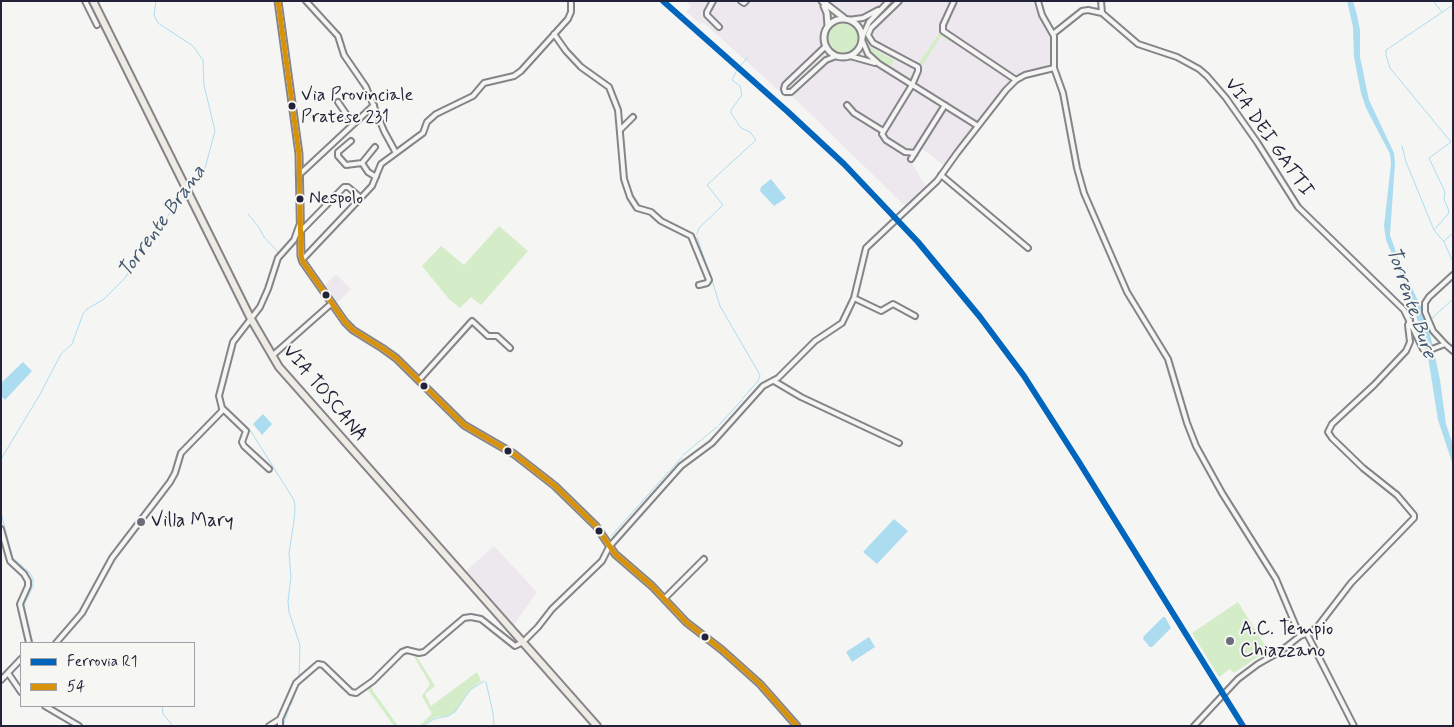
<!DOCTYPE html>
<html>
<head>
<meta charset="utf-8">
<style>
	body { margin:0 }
	#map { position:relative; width:1454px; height:727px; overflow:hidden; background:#f5f5f3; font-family:Mynerve,sans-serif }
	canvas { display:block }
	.frame { position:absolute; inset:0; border:2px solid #22223b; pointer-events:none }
	.legend { position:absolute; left:20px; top:642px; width:175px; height:65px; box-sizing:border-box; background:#f6f6f2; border:1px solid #a1a1a9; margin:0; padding:6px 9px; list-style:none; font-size:15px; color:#22223b }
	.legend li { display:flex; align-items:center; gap:10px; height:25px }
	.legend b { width:25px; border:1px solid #a1a1a9 }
</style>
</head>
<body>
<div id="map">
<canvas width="1454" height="727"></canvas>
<div class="frame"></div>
<ul class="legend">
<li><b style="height:6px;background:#0065bd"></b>Ferrovia R1</li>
<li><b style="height:6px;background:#d79209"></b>54</li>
</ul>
</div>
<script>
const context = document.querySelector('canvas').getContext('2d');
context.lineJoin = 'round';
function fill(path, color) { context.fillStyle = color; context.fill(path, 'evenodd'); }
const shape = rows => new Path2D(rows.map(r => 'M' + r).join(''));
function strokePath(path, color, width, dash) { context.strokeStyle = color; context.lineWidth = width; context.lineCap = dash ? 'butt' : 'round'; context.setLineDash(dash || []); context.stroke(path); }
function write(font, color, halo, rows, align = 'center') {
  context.font = font + ' Mynerve,sans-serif'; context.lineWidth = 4; context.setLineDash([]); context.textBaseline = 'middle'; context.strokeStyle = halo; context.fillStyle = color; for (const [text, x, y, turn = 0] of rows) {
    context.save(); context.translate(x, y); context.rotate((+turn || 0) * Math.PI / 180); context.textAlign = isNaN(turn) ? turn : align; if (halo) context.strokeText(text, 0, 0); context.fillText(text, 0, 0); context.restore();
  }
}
const built = shape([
	[686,1,1036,1,1039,15,1051,35,1051,59,1048,66,1020,76,1005,86,945,166,922,149,912,164,927,188,906,207,793,97,786,97,782,95,778,90,703,22,701,24,686,12,691,6],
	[336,274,351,289,336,304,324,286],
	[494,546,537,592,514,625,466,571]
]);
const green = shape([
	'827 38a16 16 0 1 1 32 0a16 16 0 1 1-32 0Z',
	[940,32,957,44,956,45,941,36,923,65,919,63],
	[866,40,869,44,868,46,894,60,891,66,910,78,909,79,872,56,867,48],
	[499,226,528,251,481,305,471,297,460,308,449,299,422,266,441,246,464,265],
	[1238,602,1268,650,1234,673,1230,669,1219,677,1192,633],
	[407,652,414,652,435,686,425,694,431,706,477,672,481,681,468,692,456,711,447,716,436,717,422,726,419,726,432,714,422,696,430,684,412,653,404,653,372,687,373,691,398,726,394,726,369,691,367,690,358,697,357,695,369,687,403,653]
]);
const water = shape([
	[1347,1,1353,1,1357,15,1360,30,1360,57,1369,100,1394,153,1395,163,1390,235,1397,255,1424,314,1432,342,1440,380,1446,424,1453,445,1453,465,1438,420,1426,344,1404,282,1386,240,1384,226,1391,164,1390,154,1366,108,1361,93,1354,57,1353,27],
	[771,179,786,198,774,206,760,191,761,187],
	[23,362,32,371,5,400,1,396,1,383],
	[263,414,272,424,262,435,253,424],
	[894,519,908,531,877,564,863,552],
	[1163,617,1165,617,1171,628,1152,647,1150,647,1143,639,1144,636],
	[869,637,875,647,852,662,846,652]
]);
const stream = shape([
	[156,1,154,15,158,23,193,46,203,60,204,85,215,131,205,168,191,189],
	[1433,1,1442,12],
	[741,65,747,58],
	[1402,146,1406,162,1434,230,1444,242,1453,262],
	[248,214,258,226,264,237,279,253],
	[1435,229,1448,214,1449,211,1444,199,1445,192,1429,158,1451,142,1390,68,1386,55,1386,50,1453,5],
	[697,234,699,228,723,205,707,185,756,140,750,132,741,128,731,113,731,110,742,95,740,86,732,80,737,70],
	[697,237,711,278],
	[1444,241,1453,233],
	[712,280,720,306,760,375,758,381,743,398],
	[262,307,270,290,280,259],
	[1431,319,1453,299],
	[224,384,235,342],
	[222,402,228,410,250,430,294,500,295,508,294,521,289,553,291,577,288,601,289,612,300,645,299,676],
	[719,425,742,400],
	[683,455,717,427],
	[1,459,39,396,61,354,72,344,83,314,87,309,104,299,126,277,140,248,161,228,173,207,186,194],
	[1,513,13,558,30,573,33,579,33,586,24,605,33,643],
	[611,536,682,457],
	[486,682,493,713,494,726],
	[291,705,298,685],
	[162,706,163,714,173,726],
	[283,726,289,708],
	[423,726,434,719,448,716,455,712,470,690,484,681]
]);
const minor = shape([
	[85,1,97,25],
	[306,1,338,36,344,55,366,87,384,131,396,153],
	[713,1,707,12,707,15,719,27],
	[741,1,744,3,746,1],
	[899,1,871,28,868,35,873,43,918,67,918,71,912,85,882,134,886,140,905,152,915,153],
	[954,1,943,25,943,31,1016,80],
	[1038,1,1042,15,1054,36,1054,68,1063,93,1077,168,1084,193,1127,292,1168,359,1187,423,1196,446,1222,493,1276,579,1300,636],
	[1101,1,1102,13],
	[848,20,863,18,878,10],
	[554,34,566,51,581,67,609,87,618,110,624,179,630,197,637,208,651,212,661,221,691,236,709,280,707,283,699,285],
	[1053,34,1082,11,1088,10,1102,13,1138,44,1177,57,1199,69,1207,76,1226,98,1257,142,1298,207,1404,310,1423,349,1427,351,1445,344,1453,351],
	[862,38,869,22,889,1],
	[862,40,868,54,879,64,978,126],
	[826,46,785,85,784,89,785,92,791,92,826,60,836,56],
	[850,56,875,63],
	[338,102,353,124],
	[847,105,854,113,883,131],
	[620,130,633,117],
	[351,141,338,152,338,156,346,165,362,163],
	[375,147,362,163,368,172,376,177],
	[911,159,945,105],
	[299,175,374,105],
	[941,175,1028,248],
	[301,231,344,187,348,187,361,198],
	[302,260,372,186,381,164,423,133,427,122,436,114,473,96,484,83,514,76,521,71,568,19,571,12,571,1],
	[854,298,881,311,893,304,915,316],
	[1445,344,1433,331,1425,312,1425,303,1429,297,1453,275],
	[272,356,332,303],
	[419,380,472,321,488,336,497,336,510,348],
	[774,381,801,397,899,443],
	[222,408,246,431,242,442,244,446,269,469],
	[1,529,10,561,24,574,28,581,28,586,20,604,29,643],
	[664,599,704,559],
	[1307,634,1354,726],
	[56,643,82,613,112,558,170,482,175,473,181,453,222,411,222,408,219,396,233,342,260,307,268,289,278,258,294,240,299,226],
	[8,673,21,692],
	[1,680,21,659],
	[45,706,79,726],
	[269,726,280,719],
	[280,726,280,719,296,683,318,664,323,665,351,692,356,693,373,681,402,652,407,650,419,653,424,652,464,618,471,617,481,619,515,646,523,642,538,627,552,609,602,561,609,547,681,466,712,443,763,386,778,378,815,341,842,323,854,298,866,248,937,181,957,153,1006,90,1016,80,1025,75,1054,68],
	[1194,726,1238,679,1258,664,1281,651,1300,636,1311,632,1318,626,1351,583,1414,518,1414,515,1397,495,1363,468,1332,438,1328,432,1332,424,1374,385,1406,351,1410,342,1408,325,1410,320]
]);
const tertiary = shape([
	[278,1,299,154,301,256,303,262,345,322,353,330,382,348,396,358,464,425,514,454,555,486,596,526,615,554,652,586,686,622,722,650,760,684,797,726],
	[822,1,844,18],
	[824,6,827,13,828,26],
	'824 38a19 19 0 1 1 38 0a19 19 0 1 1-38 0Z'
]);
const primary = shape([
	[93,1,251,319,279,367,597,726]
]);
const rail = shape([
	[663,1,787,111,844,164,918,242,980,317,1024,376,1079,462,1243,726]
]);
const bus1 = shape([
	[278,1,299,154,301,256,303,262,345,322,353,330,382,348,396,358,464,425,514,454,555,486,596,526,615,554,652,586,686,622,722,650,760,684,797,726]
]);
const rail1 = shape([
	[663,1,787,111,844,164,918,242,980,317,1024,376,1079,462,1243,726]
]);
const markers = [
	[292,106,4.5,"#22223b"],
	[300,199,4.5,"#22223b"],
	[326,295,4.5,"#22223b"],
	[424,386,4.5,"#22223b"],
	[508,451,4.5,"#22223b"],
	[141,522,5,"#6c6c7b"],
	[599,531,4.5,"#22223b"],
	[705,637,4.5,"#22223b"],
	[1230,641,5,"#6c6c7b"]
];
const busNames = [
	["Via Provinciale",301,96],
	["Pratese 231",301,118],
	["Nespolo",309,199]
];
const streetNames = [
	["VIA DEI GATTI",1268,138,55],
	["VIA TOSCANA",324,394,50]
];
const poiNames = [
	["Villa Mary",151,522],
	["A.C. Tempio",1240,630],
	["Chiazzano",1240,652]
];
const waterNames = [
	["Torrente Brana",163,222,-54],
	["Torrente Bure",1410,303,71]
];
fill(built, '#ede8ed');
fill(green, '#d4edc8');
fill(water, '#acdcf0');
strokePath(stream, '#acdcf0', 1);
strokePath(minor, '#858589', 8);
strokePath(tertiary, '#858589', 9);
strokePath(primary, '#858589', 10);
strokePath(minor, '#f5f5f3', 4);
strokePath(tertiary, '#f5f5f3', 5);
strokePath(primary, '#eeebe4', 6);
strokePath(rail, '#b0b0b2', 1, [8, 4]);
strokePath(bus1, '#d79209', 5);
strokePath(rail1, '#0065bd', 6);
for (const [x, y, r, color] of markers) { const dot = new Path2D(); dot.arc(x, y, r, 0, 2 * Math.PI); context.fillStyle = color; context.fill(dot); strokePath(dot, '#f6f6f2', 2); }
write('18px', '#22223b', '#f6f6f2', busNames, 'left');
write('19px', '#22223b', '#f6f6f2', streetNames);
write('19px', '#22223b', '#f6f6f2', poiNames, 'left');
write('italic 20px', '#425771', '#f6f6f2', waterNames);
</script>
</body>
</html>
